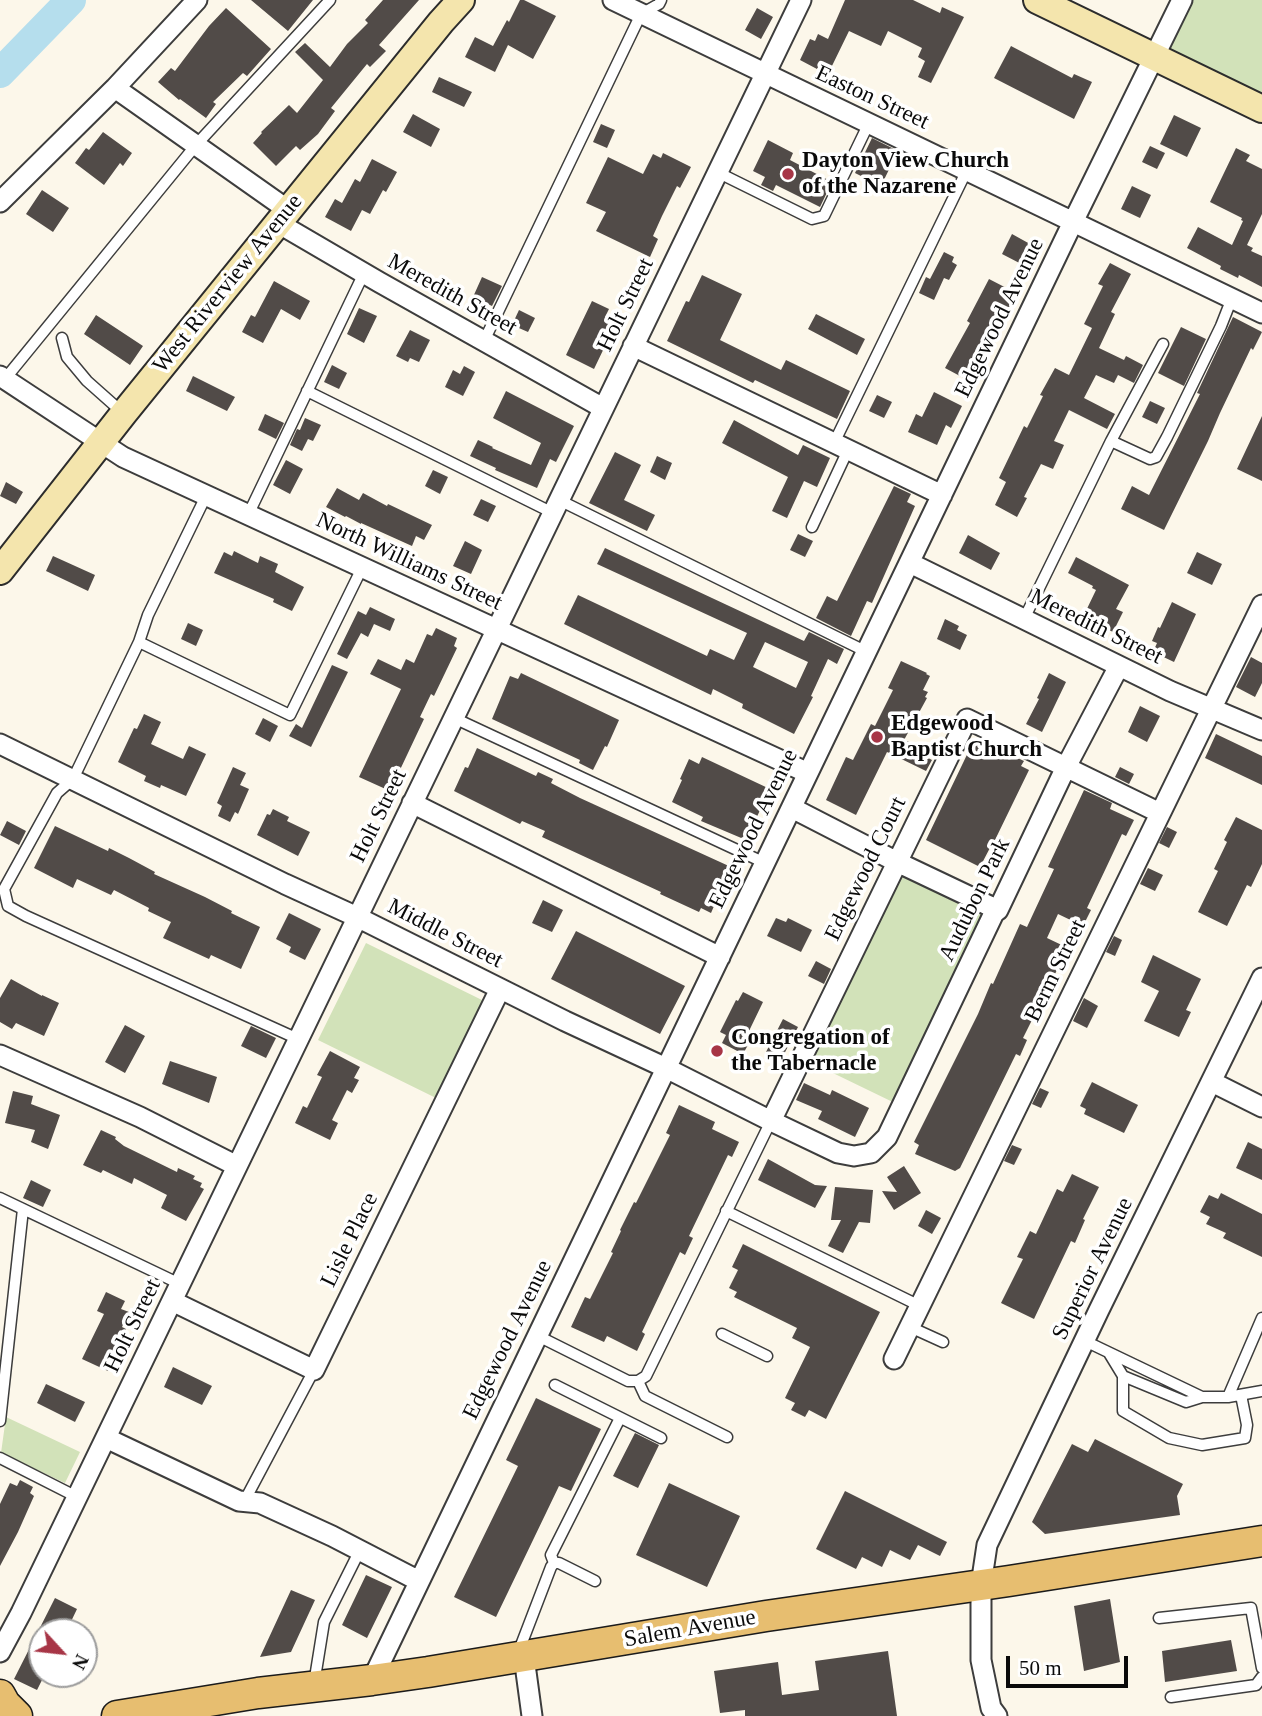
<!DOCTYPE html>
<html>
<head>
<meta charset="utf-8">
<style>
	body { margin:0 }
	#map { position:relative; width:1262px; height:1716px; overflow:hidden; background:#fcf7ea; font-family:Georgia,serif }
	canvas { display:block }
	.north { position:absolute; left:28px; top:1618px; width:70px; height:70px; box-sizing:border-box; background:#fff; border:2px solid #9d9d9d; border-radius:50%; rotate:117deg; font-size:19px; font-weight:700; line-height:28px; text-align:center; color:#0a0a0a }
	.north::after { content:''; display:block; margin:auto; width:24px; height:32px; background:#a73546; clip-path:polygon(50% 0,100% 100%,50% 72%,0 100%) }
	.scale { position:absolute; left:1006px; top:1656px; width:122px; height:32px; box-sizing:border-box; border:4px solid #0a0a0a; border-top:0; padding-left:9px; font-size:21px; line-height:24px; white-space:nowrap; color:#0a0a0a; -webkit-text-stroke:5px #fff; paint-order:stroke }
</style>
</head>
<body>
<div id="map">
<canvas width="1262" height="1716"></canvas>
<div class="north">N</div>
<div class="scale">50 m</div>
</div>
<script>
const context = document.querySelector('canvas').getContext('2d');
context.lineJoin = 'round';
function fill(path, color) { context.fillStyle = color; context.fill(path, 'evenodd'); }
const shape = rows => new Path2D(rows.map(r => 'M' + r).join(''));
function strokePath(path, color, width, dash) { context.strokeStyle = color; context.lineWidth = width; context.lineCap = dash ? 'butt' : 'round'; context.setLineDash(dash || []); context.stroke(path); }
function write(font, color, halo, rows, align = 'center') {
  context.font = font + ' Georgia,serif'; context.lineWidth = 7; context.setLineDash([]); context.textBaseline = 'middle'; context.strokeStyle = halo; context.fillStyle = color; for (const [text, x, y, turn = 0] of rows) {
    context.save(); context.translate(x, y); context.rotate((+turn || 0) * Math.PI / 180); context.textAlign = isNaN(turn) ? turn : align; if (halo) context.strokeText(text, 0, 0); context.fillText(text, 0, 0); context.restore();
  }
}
const green = shape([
	[1182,0,1262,0,1262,109,1155,56],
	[897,866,994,913,901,1106,804,1059],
	[366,943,484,1001,436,1098,318,1040],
	[6,1417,80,1452,65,1483,1,1453]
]);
const river = shape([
	[0,73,71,0]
]);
const building = shape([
	[251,0,313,0,288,31],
	[383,0,419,0,379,45,386,51,370,67,367,64,331,108,335,111,318,134,300,150,296,146,276,166,253,143,262,133,261,132,289,105,297,113,323,80,295,52,305,43,330,67,347,44,368,23,365,20],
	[520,0,524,0,556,16,533,59,508,45,495,72,465,57,475,37,493,46,507,20,509,22],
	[845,0,913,0,940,13,942,7,964,17,931,83,918,77,925,61,918,57,922,48,888,31,881,46,849,31,830,70,820,64,817,69,800,60,810,39,815,41,818,34,828,39],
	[226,8,271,49,247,76,243,73,213,102,216,104,206,118,180,99,179,100,158,82,171,68,175,71,209,26],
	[757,8,773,17,761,39,745,30],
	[1011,46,1072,78,1074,74,1092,82,1074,119,994,78],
	[439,77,472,92,464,107,432,92],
	[413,114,440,129,431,147,403,132],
	[1174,115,1201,128,1187,157,1160,144],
	[601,124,615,130,607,148,593,142],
	[103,132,132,153,123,166,120,163,104,185,75,163,86,148,89,150],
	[872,138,898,151,881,186,855,173],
	[768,140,793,153,790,160,832,182,820,207,776,185,773,191,761,185,765,177,753,171],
	[1150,146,1165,153,1157,169,1142,162],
	[1236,148,1250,155,1246,161,1262,169,1262,214,1247,245,1253,248,1251,251,1262,256,1262,287,1239,275,1238,278,1220,269,1221,266,1187,248,1198,227,1232,245,1243,221,1241,220,1242,218,1210,202],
	[663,153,691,167,680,188,677,186,662,216,653,236,658,239,650,257,596,231,606,212,586,203,608,157,643,174,653,154,661,158],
	[372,159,397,172,386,192,383,190,370,214,362,210,351,231,325,217,335,199,342,203,355,179,360,182],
	[1132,186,1151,195,1140,218,1121,209],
	[42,190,69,208,53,232,26,214],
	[1012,234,1039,249,1029,268,1002,254],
	[944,252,954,257,952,262,957,265,949,280,944,278,934,300,919,293,926,277,930,279],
	[1110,263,1131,274,1111,312,1115,314,1099,348,1124,360,1126,356,1143,365,1134,383,1118,375,1114,383,1096,375,1084,398,1115,414,1107,429,1069,410,1054,441,1064,445,1053,469,1041,464,1024,497,1027,498,1017,517,995,505,1006,482,999,478,1024,426,1027,428,1043,396,1040,395,1055,368,1069,375,1092,328,1084,324,1103,286,1098,284],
	[702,275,742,294,720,340,781,370,786,360,850,391,837,419,755,380,753,383,667,341,686,301,689,302],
	[482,277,502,286,492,306,473,297],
	[989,279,1020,295,1013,307,1011,306,994,339,996,341,973,383,945,368,970,323,967,321],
	[274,281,310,301,300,320,281,309,263,343,242,332,251,315,255,317],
	[592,301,609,309,605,317,613,321,603,343,606,344,594,369,566,355],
	[359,308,377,316,364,343,347,334],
	[519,310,535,318,528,332,512,325],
	[816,314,865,339,857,355,808,329],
	[96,315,143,346,130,365,84,334],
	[1233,317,1262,332,1253,350,1251,348,1220,413,1208,441,1164,530,1121,509,1132,486,1149,495,1200,394,1197,393],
	[1181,327,1206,339,1184,386,1158,373],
	[410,330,430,340,419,362,410,358,408,362,396,356],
	[332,365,347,373,339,389,324,382],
	[464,366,475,372,463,396,445,387,453,370,460,374],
	[193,376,235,397,227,411,186,391],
	[506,391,574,426,556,462,550,459,537,488,495,470,496,468,470,456,478,440,493,447,492,448,531,465,541,443,493,418],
	[934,392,962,406,951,428,946,425,937,445,908,432,916,414,922,417],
	[877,395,892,402,884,418,869,411],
	[1150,401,1165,408,1157,424,1142,417],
	[265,414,284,423,276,439,258,430],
	[1262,416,1262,481,1237,469],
	[305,418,321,425,313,441,308,439,302,451,290,445,297,429,300,430],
	[734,420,798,455,803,445,830,458,817,487,804,481,787,518,772,511,788,477,722,443],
	[615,452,641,465,624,500,655,515,647,531,589,503],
	[657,456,672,463,665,480,650,472],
	[286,460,303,469,290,494,273,485],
	[433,470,448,477,440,494,425,486],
	[6,482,23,492,16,504,0,496],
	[894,486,911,494,907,502,915,506,872,603,867,601,851,636,816,618,827,596,837,601],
	[337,488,359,500,363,493,387,506,388,504,432,525,424,540,416,536,412,546,361,523,361,524,346,516,345,517,326,507],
	[481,499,496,506,488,522,473,515],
	[798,534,813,541,805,557,790,550],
	[968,535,1000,553,991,570,959,553],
	[465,541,482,550,471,574,453,566],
	[605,548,804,641,809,632,844,649,837,664,828,659,811,696,813,697,794,734,742,708,743,704,713,689,711,695,564,624,578,595,707,656,710,649,734,660,747,633,597,564],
	[765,642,808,662,796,688,753,667],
	[234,551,258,563,260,556,278,564,275,572,304,587,292,611,273,602,274,599,214,573,224,552,232,556],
	[1197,552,1222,564,1212,585,1187,573],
	[53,556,95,575,88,591,46,571],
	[1076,557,1129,585,1116,609,1123,612,1113,632,1083,617,1096,590,1092,588,1093,586,1068,573],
	[1172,602,1196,614,1174,662,1153,652,1157,643,1152,641,1158,627,1160,628],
	[370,607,395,619,390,631,374,624,368,637,361,633,347,659,337,654,358,611,366,615],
	[945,619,959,626,957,630,967,635,960,650,937,639],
	[188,623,203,630,196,646,181,639],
	[436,628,457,638,454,646,457,648,434,696,431,694,420,717,424,719,390,791,359,777,401,689,370,674,378,659,401,670,406,659,414,663,427,634,432,636],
	[1251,657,1262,663,1262,683,1255,697,1236,687],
	[901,661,927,673,926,674,930,676,923,690,928,692,925,697,927,698,904,740,909,742,907,747,932,760,926,771,887,752,856,815,826,800,846,757,853,760,871,724,875,726,893,690,888,688],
	[332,665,348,672,311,747,289,736,296,724,302,728],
	[521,673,619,720,607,747,605,746,593,770,579,763,580,760,492,719,510,676,518,679],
	[1049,673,1066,682,1042,732,1026,724,1039,699,1037,698],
	[1140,706,1160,716,1147,742,1128,732],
	[144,714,161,722,151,744,183,759,189,746,206,754,186,796,161,785,160,788,144,781,146,776,118,762,134,728,137,729],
	[263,718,278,726,270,742,255,734],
	[1216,734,1262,756,1262,785,1205,758],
	[975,738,1024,761,1021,766,1029,770,994,842,993,842,980,867,926,840],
	[477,748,536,776,538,772,553,779,551,783,580,798,731,867,711,913,701,908,699,912,660,894,661,892,542,837,545,831,522,821,520,824,454,791,465,767,468,768],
	[702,757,770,789,746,840,701,821,703,817,672,802,682,780,680,779,689,759,699,764],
	[233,767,246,773,240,785,249,789,238,814,235,812,230,822,218,816,222,806,217,803],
	[1120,767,1134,774,1129,784,1115,777],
	[1084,790,1112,803,1110,809,1134,820,1126,836,1122,834,1106,868,1087,908,1091,910,1083,926,1058,914,1047,938,1068,948,1023,1038,1027,1040,1020,1056,1016,1054,960,1168,955,1171,915,1154,919,1145,914,1142,978,1014,991,983,993,984,1020,924,1027,927,1054,869,1048,867],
	[273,809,289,817,287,821,310,832,298,856,257,835,267,814,270,815],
	[1236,817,1262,830,1262,864,1251,887,1247,885,1227,926,1198,912,1218,871,1214,869,1227,842,1224,840],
	[7,821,26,831,19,845,0,835],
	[55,826,108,851,109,848,129,858,155,872,154,874,205,897,232,911,231,913,260,927,241,969,211,955,209,959,163,938,171,922,148,911,149,908,114,890,111,895,77,879,73,888,34,868],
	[1167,827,1177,832,1169,848,1159,843],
	[1148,868,1163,875,1155,891,1140,884],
	[543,900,563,910,552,932,532,923],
	[289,913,321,929,305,960,289,952,291,947,276,939],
	[776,918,786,922,788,918,812,930,801,952,767,936],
	[576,931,685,986,660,1034,551,979],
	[1114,936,1122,940,1115,956,1106,952],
	[1153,955,1201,979,1186,1010,1191,1012,1179,1037,1144,1021,1159,991,1141,982],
	[816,961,831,969,824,984,808,976],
	[11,979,42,996,42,995,59,1003,44,1036,16,1023,12,1029,0,1022,0,998],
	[743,992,763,1002,749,1031,754,1034,743,1054,722,1043,726,1035,720,1032,736,1000,738,1001],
	[1084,998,1098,1006,1087,1028,1073,1021],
	[783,1019,798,1027,781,1060,766,1052],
	[125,1025,145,1036,125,1073,105,1062],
	[251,1026,276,1038,266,1058,241,1046],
	[330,1051,360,1067,354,1078,359,1080,352,1093,347,1090,332,1120,338,1123,330,1140,295,1123,303,1106,307,1108,322,1077,317,1075],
	[170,1061,217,1077,209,1103,162,1084],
	[1092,1082,1138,1105,1124,1133,1084,1114,1086,1109,1080,1106],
	[804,1083,830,1095,832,1090,869,1108,855,1137,818,1119,822,1111,796,1100],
	[1040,1088,1049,1092,1041,1108,1032,1104],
	[13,1091,33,1096,31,1104,60,1115,48,1149,31,1142,35,1130,5,1123],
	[679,1105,715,1122,712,1129,739,1142,732,1157,728,1155,689,1236,693,1238,685,1255,680,1252,642,1332,645,1334,637,1351,607,1336,604,1342,571,1327,585,1297,590,1299,613,1253,611,1252,621,1231,620,1230,634,1202,636,1203,670,1135,666,1133],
	[101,1130,116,1137,115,1139,124,1146,177,1172,178,1168,195,1176,193,1179,202,1183,200,1187,204,1189,186,1221,161,1208,167,1195,134,1178,132,1184,103,1170,101,1173,83,1165],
	[1248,1142,1262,1149,1262,1180,1236,1168],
	[1012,1145,1022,1149,1014,1165,1004,1161],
	[768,1159,815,1185,827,1186,815,1208,758,1180],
	[904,1166,921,1193,894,1210,882,1191,897,1192,887,1177],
	[1072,1174,1099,1187,1083,1219,1085,1220,1075,1243,1071,1241,1034,1319,1001,1303,1023,1259,1017,1257,1030,1231,1036,1234,1057,1189,1063,1192],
	[31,1180,51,1190,43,1207,23,1198],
	[835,1187,873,1190,870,1223,859,1222,843,1253,828,1246,841,1220,831,1220],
	[1221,1193,1262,1214,1262,1257,1223,1238,1226,1233,1206,1224,1210,1217,1200,1212,1209,1195,1218,1199],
	[926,1210,941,1218,932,1234,918,1226],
	[743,1244,880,1312,826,1419,809,1410,805,1417,791,1410,795,1403,785,1398,810,1347,792,1338,797,1328,734,1297,737,1292,729,1288,738,1270,732,1267],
	[106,1292,125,1301,121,1309,129,1312,122,1327,126,1329,113,1353,112,1359,113,1360,108,1371,82,1359,104,1314,97,1311],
	[173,1367,212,1386,202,1405,164,1387],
	[46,1384,85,1402,75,1422,37,1403],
	[536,1398,601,1429,571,1491,559,1486,496,1617,454,1597,518,1466,506,1460],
	[635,1433,659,1445,638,1488,613,1476],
	[1095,1439,1183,1484,1177,1496,1180,1515,1045,1534,1032,1522,1072,1444,1088,1452],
	[20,1480,33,1487,30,1493,34,1496,18,1532,0,1566,0,1504,10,1483,17,1486],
	[669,1483,740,1516,707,1587,636,1555],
	[845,1491,947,1542,940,1556,918,1545,910,1560,890,1550,882,1567,862,1557,856,1569,816,1549],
	[366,1575,392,1587,367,1638,342,1625],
	[291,1590,315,1600,291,1652,260,1657],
	[55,1598,77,1609,66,1632,42,1632,42,1680,37,1690,14,1679],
	[1110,1599,1120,1662,1084,1671,1074,1606],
	[1231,1640,1237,1671,1165,1682,1162,1651],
	[888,1651,897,1716,745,1716,745,1710,720,1713,714,1671,778,1662,782,1695,819,1690,815,1661]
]);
const lane = shape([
	[717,172,812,219,824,216,869,123],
	[62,338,67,357,87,381,123,413],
	[484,341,641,14,659,4,661,0],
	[5,379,196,145,330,0],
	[307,391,553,513],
	[1111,441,1163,344],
	[834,443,967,170],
	[559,500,867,652],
	[248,515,364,273],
	[812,527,848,450],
	[1024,619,1111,441,1150,459,1156,457,1167,437,1221,326,1232,298],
	[139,642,148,615,206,496],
	[454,718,765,863],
	[298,1039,26,916,8,906,4,889,57,793,73,779,139,642,290,715,362,568],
	[0,1198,180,1284],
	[726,1211,920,1306],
	[910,1327,943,1342],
	[722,1334,767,1356],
	[538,1336,628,1381,638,1381,646,1376,771,1121],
	[1085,1341,1202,1397,1228,1397,1262,1391],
	[1109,1353,1123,1376,1123,1411,1169,1438,1202,1445,1245,1438,1247,1425,1241,1395],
	[1123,1376,1186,1402,1202,1397],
	[638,1381,645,1396,727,1437],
	[555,1385,661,1438],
	[1228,1397,1262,1318],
	[0,1421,23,1209],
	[0,1458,77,1497],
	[245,1500,314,1370],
	[554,1563,551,1555,620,1418],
	[1159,1618,1251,1608,1262,1668],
	[518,1653,551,1567,554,1563,559,1563,595,1581],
	[314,1684,324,1622,360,1550],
	[1171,1697,1256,1685,1262,1677]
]);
const street = shape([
	[613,0,1262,313],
	[115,88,288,210],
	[0,202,115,88,197,0],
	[278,223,379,282,603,408],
	[633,346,942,495],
	[0,376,123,457,808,773],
	[910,563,1170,691,1262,730],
	[0,744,285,884,357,917,565,1021,666,1068,771,1121,838,1153,854,1156,871,1153,887,1137,994,913,998,910,1066,767,1119,666],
	[412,803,720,957],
	[792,808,897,862,998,910],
	[0,1055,140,1117,237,1166],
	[1212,1082,1262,1107],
	[771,1121,967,719,1160,813],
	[172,1301,314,1370,500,989],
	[894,1359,1262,605],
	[106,1438,239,1501,260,1503,332,1536,419,1581],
	[0,1652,21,1613,801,0],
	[524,1657,532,1716],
	[372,1680,1073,222,1182,0],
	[997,1716,991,1708,981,1660,981,1585,987,1545,1099,1310,1262,978]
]);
const secondary = shape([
	[1037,0,1262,109],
	[0,571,124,413,441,22,461,0]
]);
const primary = shape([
	[0,1695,5,1704,17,1716],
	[117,1716,258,1693,372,1680,428,1672,766,1616,1009,1581,1262,1541]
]);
const markers = [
	[788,174,7,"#a73546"],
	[877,737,7,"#a73546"],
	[717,1051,7,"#a73546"]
];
const streetNames = [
	["Easton Street",872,98,25],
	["West Riverview Avenue",228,284,-51],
	["Meredith Street",452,295,29],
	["Holt Street",626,305,-64],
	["Edgewood Avenue",1000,318,-64],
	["North Williams Street",409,562,25],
	["Meredith Street",1096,627,26],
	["Holt Street",379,816,-64],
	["Edgewood Avenue",754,829,-64],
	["Edgewood Court",866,869,-64],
	["Audubon Park",975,900,-64],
	["Middle Street",445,934,27],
	["Berm Street",1056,971,-64],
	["Lisle Place",350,1240,-64],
	["Superior Avenue",1093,1269,-64],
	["Holt Street",133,1326,-64],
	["Edgewood Avenue",508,1340,-64],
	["Salem Avenue",690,1629,-10]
];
const poiNames = [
	["Dayton View Church",802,161],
	["of the Nazarene",802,187],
	["Edgewood",891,724],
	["Baptist Church",891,750],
	["Congregation of",731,1038],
	["the Tabernacle",731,1064]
];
fill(green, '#d2e2b9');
strokePath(river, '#b5deed', 30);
fill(building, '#514b48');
strokePath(lane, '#3d3d3d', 13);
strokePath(street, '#3d3d3d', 23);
strokePath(secondary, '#2c2c2c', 30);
strokePath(primary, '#1b1b1b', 33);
strokePath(lane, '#fff', 10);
strokePath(street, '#fff', 19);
strokePath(secondary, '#f4e5ad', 26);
strokePath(primary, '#e7be70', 30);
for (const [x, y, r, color] of markers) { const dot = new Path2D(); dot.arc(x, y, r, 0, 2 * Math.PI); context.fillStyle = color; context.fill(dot); strokePath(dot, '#fff', 2.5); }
write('23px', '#0a0a0a', '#fff', streetNames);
write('bold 23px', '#0a0a0a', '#fff', poiNames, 'left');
</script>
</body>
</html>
